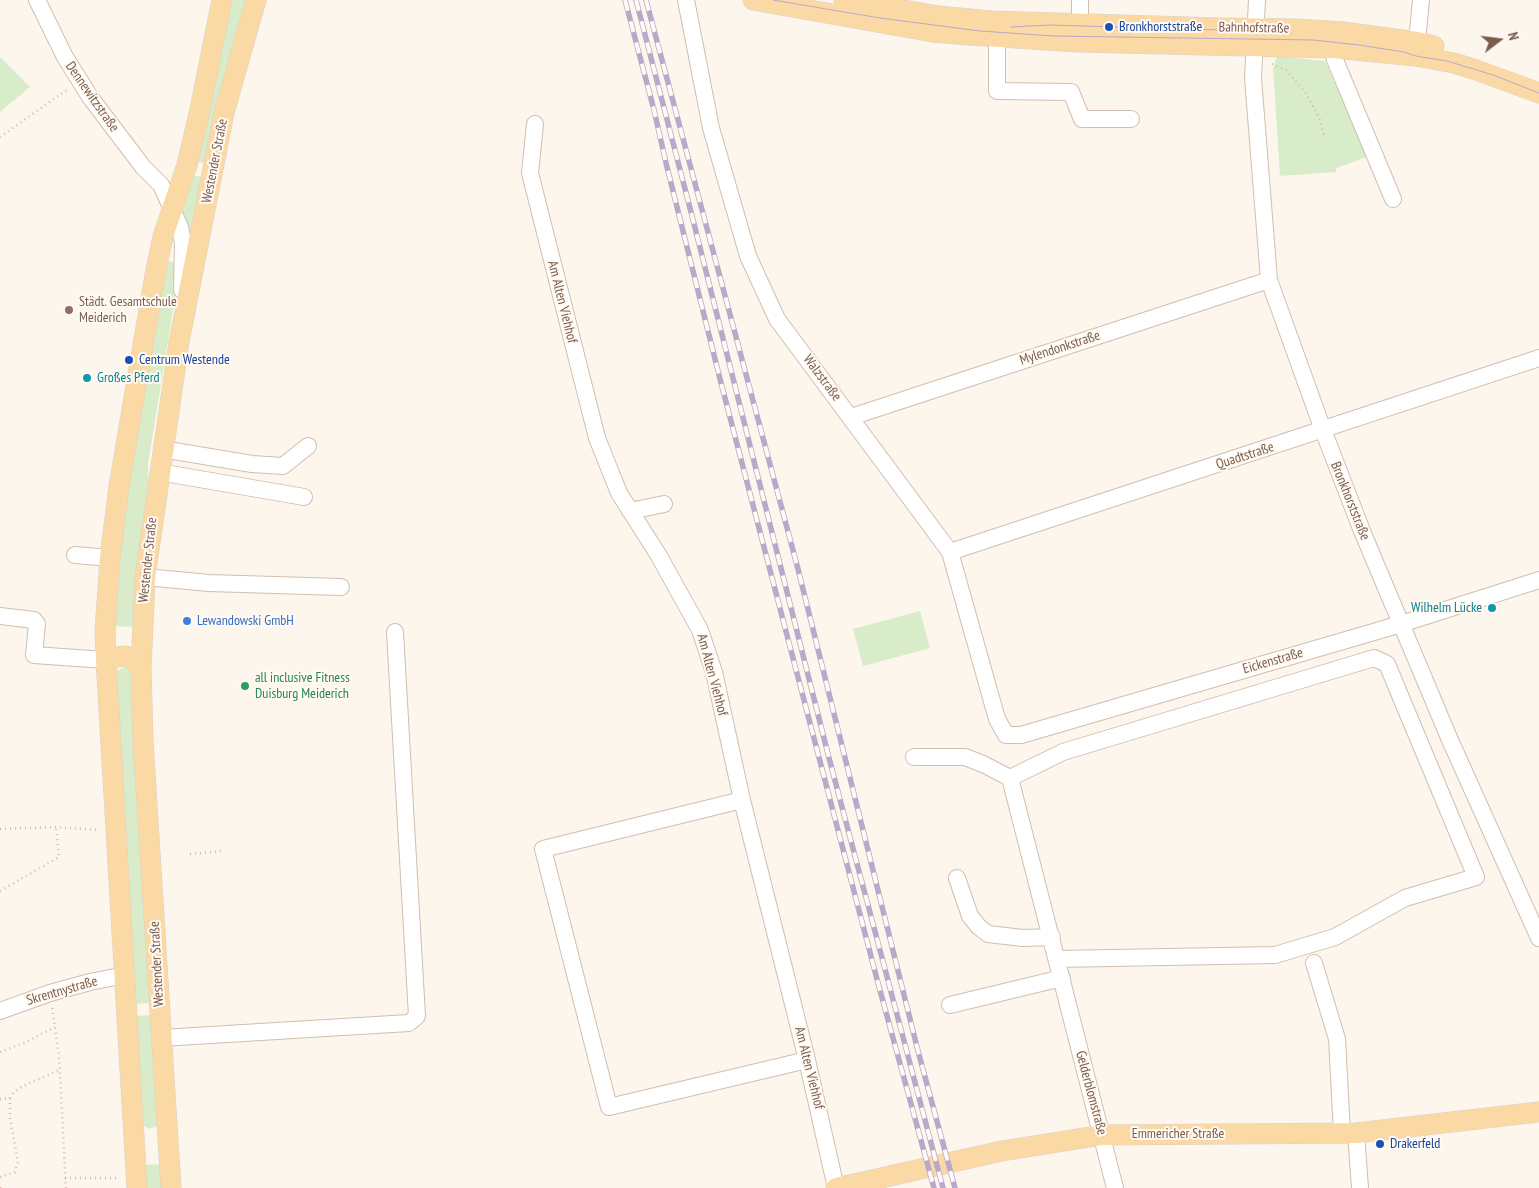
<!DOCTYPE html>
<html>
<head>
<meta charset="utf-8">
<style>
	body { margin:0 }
	#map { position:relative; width:1539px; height:1188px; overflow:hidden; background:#fdf6ec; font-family:"PT Sans Narrow",sans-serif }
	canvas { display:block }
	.north { position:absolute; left:1474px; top:15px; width:50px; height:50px; -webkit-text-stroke:4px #fffaf3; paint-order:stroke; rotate:75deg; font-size:14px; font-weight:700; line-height:20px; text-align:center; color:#7a5c4d }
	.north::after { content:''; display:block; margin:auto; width:18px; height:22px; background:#7a5c4d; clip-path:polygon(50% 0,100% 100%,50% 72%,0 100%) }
</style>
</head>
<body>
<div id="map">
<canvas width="1539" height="1188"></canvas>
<div class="north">N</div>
</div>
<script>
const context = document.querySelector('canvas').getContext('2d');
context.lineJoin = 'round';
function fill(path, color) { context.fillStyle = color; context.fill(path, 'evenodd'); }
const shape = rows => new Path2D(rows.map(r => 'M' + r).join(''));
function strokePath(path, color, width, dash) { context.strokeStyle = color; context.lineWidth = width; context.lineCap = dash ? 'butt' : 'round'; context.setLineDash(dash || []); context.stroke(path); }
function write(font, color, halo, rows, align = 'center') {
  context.font = font + ' "PT Sans Narrow",sans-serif'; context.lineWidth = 4; context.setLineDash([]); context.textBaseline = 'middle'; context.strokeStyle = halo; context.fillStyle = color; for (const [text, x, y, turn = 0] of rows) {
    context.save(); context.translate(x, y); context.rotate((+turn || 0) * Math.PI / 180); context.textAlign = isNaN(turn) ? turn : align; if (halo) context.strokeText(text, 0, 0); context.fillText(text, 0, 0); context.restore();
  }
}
const green = shape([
	[230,0,249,0,208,164,195,161],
	[1277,56,1325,61,1367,157,1336,168,1336,172,1280,176,1273,68],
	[0,57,30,87,0,112],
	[191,175,206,178,190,238,182,209],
	[171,261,177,264,179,273,148,464,149,490,139,627,112,626,122,532,164,268,167,262],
	[920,611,930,648,863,666,853,629],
	[126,666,133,671,151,1003,134,1004,116,675,117,671],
	[152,1015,159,1121,157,1126,149,1129,143,1125,135,1016],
	[166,1164,163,1188,145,1188,139,1165]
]);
const path = shape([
	[1272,64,1286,70,1305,92,1319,117,1324,135],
	[0,137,68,89],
	[0,829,56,827,98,830],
	[190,854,224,851],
	[0,891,59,857,56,827],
	[52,1008,59,1055,66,1188],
	[0,1052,24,1043,55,1027],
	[0,1099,10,1098,14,1092,23,1086,60,1070],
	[0,1177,15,1172,18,1162,10,1118,10,1098],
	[65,1178,119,1178],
	[0,1187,0,1188]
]);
const minor = shape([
	[37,0,65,57,90,97,143,167,161,185,180,227,183,244,182,290],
	[686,0,711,128,748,256,777,319,950,552,997,719,1006,735,1021,735,1401,624,1539,580],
	[1257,0,1253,78,1269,280,1323,430,1362,531,1450,740,1539,938],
	[1075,33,1078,33,1080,22,1080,0],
	[997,37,997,91,1071,92,1082,119,1131,119],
	[1331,38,1335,60,1393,199],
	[1416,52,1421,0],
	[535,124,530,173,597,438,619,493,659,556,700,630,714,672,742,800,807,1060,836,1188],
	[851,417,1269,280],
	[162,449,252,464,283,466,308,446],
	[159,472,304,497],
	[630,511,664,504],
	[950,552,1539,358],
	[75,555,110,558],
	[145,577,209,583,341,587],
	[0,616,34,620,37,624,34,655,106,660],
	[914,757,965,757,983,764,1010,778],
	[742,800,543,849,609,1107,807,1060],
	[957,878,970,916,979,927,988,934,1023,938,1052,937],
	[1057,959,1275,955,1335,937,1405,898,1476,877,1387,664,1374,658,1063,752,1010,778,1115,1188],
	[1314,963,1337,1039,1342,1133],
	[950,1005,1062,978],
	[0,1011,50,993,90,982,125,975],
	[161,1038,409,1023,417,1016,395,632],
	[1356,1133,1360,1188]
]);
const major = shape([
	[753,0,933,32,970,35,1078,42,1333,48,1416,56,1454,63,1476,70,1539,93],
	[844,0,938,16,991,21,1219,28,1297,29,1343,32,1417,42,1434,46],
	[106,660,117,657,126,656,134,659,141,668],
	[137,1188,106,660,105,631,110,558,119,486,155,275,163,236,187,165,199,114,222,0],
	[171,1188,143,741,141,668,145,577,179,342,224,113,256,0],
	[836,1188,1002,1151,1102,1135,1356,1133,1539,1112]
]);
const tram = shape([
	[773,0,880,18,980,31,1054,36,1313,40,1359,45,1404,52,1416,56,1447,61,1493,75,1539,93],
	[1011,27,1050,25,1255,31,1291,33]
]);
const rail = shape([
	[625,0,654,110,666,163,720,379,878,983,934,1188],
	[636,0,691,212,829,758,943,1188],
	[646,0,798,569,918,1051,955,1188]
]);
const markers = [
	[1109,27,5,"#1a4fb4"],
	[69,310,5,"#8d6e63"],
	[129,360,5,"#1a4fb4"],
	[87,378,5,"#0f9aa8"],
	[1492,608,5,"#0f9aa8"],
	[187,621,5,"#3f7fe0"],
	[245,686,5,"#2e9e5b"],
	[1380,1144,5,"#1a4fb4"]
];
const transitNames = [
	["Bronkhorststraße",1119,27],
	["Centrum Westende",139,360],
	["Drakerfeld",1390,1144]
];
const streetNames = [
	["Bahnhofstraße",1254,28,1],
	["Dennewitzstraße",92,97,55],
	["Westender Straße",215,161,-79],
	["Am Alten Viehhof",562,302,76],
	["Mylendonkstraße",1060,348,-18],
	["Walzstraße",822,378,53],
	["Quadtstraße",1245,456,-18],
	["Bronkhorststraße",1350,501,68],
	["Westender Straße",148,560,-84],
	["Eickenstraße",1273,661,-16],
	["Am Alten Viehhof",712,675,75],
	["Westender Straße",157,964,-93],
	["Skrentnystraße",62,991,-16],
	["Am Alten Viehhof",809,1068,76],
	["Gelderblomstraße",1091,1093,75],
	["Emmericher Straße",1178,1134]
];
const educationNames = [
	["Städt. Gesamtschule",79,302],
	["Meiderich",79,318]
];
const cultureNames = [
	["Großes Pferd",97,378],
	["Wilhelm Lücke",1482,608,"right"]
];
const shopNames = [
	["Lewandowski GmbH",197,621]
];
const leisureNames = [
	["all inclusive Fitness",255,678],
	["Duisburg Meiderich",255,694]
];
fill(green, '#d8ecc9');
strokePath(minor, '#d1beb0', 18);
strokePath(major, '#dad1cd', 21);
strokePath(path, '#d9b8a5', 2.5, [1, 4]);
strokePath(minor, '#fff', 16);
strokePath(major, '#fbd9a5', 20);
strokePath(tram, '#b9a8c9', 1);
strokePath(rail, '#b9a8c9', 5.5);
strokePath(rail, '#fffaf3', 4, [11]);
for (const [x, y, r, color] of markers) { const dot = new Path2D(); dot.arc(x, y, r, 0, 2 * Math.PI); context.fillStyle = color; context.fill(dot); strokePath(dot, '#fffaf3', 2); }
write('14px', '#164399', '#fffaf3', transitNames, 'left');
write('14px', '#7a5c4d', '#fffaf3', streetNames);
write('14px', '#785e54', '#fffaf3', educationNames, 'left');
write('14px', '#0d838f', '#fffaf3', cultureNames, 'left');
write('14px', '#366cbe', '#fffaf3', shopNames, 'left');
write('14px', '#27864d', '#fffaf3', leisureNames, 'left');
</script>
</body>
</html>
